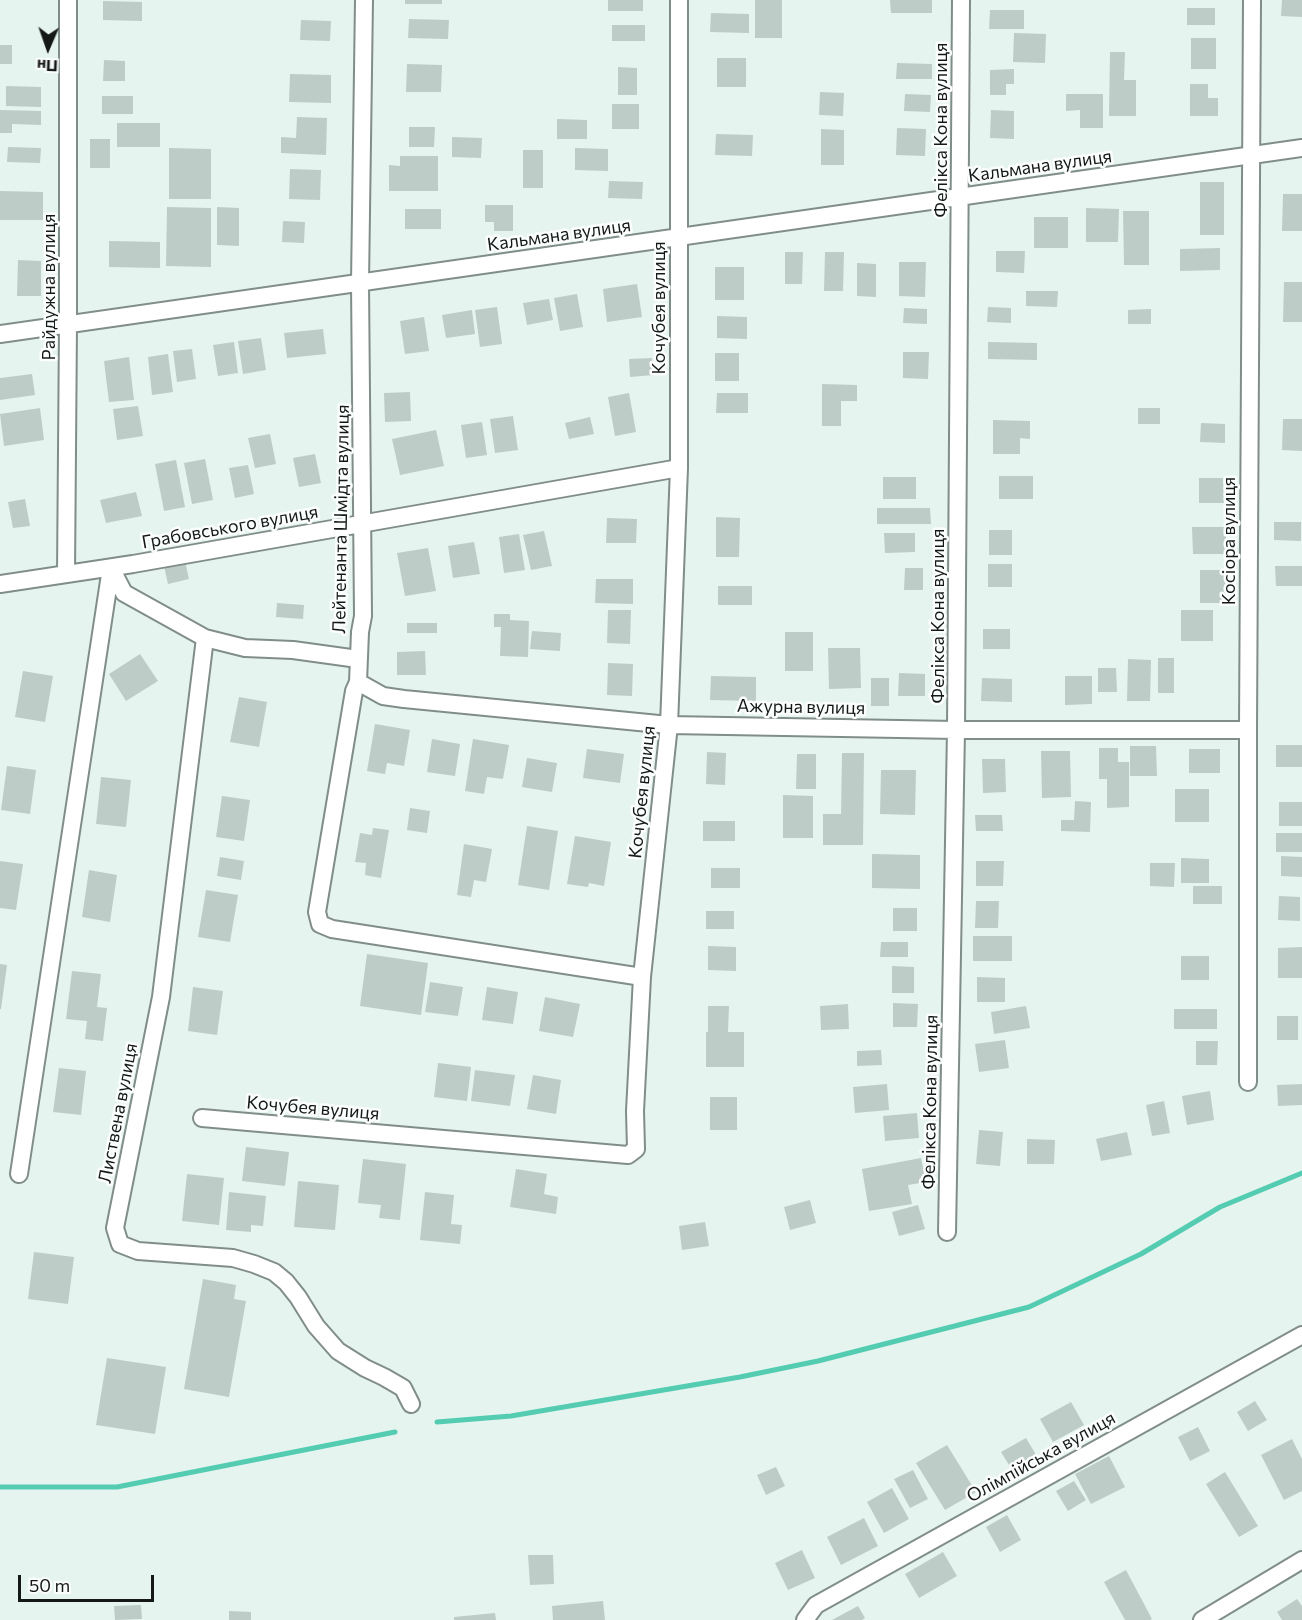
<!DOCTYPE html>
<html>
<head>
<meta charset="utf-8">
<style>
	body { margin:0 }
	#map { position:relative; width:1302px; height:1620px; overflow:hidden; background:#e6f4f0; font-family:Commissioner,sans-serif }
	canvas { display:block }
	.north { position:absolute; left:18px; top:18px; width:60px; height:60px; -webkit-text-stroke:4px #fcfefe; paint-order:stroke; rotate:182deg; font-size:16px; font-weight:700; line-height:24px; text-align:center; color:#141817 }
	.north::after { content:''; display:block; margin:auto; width:21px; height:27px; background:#141817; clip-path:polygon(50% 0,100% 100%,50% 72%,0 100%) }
	.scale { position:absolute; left:18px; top:1575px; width:136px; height:27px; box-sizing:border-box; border:3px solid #141817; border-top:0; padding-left:8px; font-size:18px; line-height:21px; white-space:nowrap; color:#141817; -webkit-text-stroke:4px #fcfefe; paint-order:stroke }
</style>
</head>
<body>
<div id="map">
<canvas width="1302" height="1620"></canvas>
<div class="north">Пн</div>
<div class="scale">50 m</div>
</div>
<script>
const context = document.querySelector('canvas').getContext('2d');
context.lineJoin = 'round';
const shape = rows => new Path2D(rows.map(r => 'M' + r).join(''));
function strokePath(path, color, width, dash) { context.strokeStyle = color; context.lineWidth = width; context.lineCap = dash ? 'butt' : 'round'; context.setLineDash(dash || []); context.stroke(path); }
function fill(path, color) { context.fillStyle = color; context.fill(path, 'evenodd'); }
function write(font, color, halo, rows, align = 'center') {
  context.font = font + ' Commissioner,sans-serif'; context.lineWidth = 5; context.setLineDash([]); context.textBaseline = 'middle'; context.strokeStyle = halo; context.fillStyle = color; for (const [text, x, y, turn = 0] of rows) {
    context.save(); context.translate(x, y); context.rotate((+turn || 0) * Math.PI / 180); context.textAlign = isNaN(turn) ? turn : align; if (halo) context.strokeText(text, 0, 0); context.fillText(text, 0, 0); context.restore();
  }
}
const stream = shape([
	[437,1422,511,1416,740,1377,818,1361,1029,1307,1141,1254,1220,1207,1302,1173],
	[0,1487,117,1487,395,1432]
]);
const building = shape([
	[405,0,442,0,442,4,405,4],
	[608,0,643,0,643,11,608,11],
	[755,0,782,0,782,38,755,38],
	[890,0,932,0,932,13,891,13],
	[1282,0,1302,0,1302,17,1281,16],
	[103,1,142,2,142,21,103,20],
	[1187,8,1215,8,1215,25,1187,25],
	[990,10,1024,10,1024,29,989,29],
	[711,13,749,14,749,33,710,32],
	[409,19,449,20,448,39,408,38],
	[301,20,331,21,330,41,300,40],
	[612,25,645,25,645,41,612,41],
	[1014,33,1046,34,1045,63,1013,62],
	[1191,38,1216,38,1216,69,1191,69],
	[0,45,12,45,12,64,0,64],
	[1110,52,1125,52,1124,80,1136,80,1136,116,1109,116],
	[717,58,746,58,746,87,717,87],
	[104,60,125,61,125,81,103,81],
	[897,63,932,64,932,79,896,79],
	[407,64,442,65,441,92,406,92],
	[618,67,637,68,637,95,618,95],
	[1014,69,1014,84,1006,84,1006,95,990,95,990,70],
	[290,74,331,75,331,103,289,102],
	[1190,84,1208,84,1208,98,1218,98,1218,116,1190,116],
	[6,86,41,87,41,107,6,106],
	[820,92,844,93,843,116,819,115],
	[905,94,931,95,930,112,904,111],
	[1066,94,1103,94,1103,128,1080,128,1080,110,1066,111],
	[102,96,133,96,133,114,102,114],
	[612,104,639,104,639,129,612,129],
	[0,110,41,111,41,125,12,124,12,133,0,133],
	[991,110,1014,111,1014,139,990,138],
	[297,117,327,118,326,155,281,153,281,137,296,138],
	[557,119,587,120,587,139,557,139],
	[117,123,160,123,160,147,117,147],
	[409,127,435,127,434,147,409,147],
	[897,128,926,129,925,156,896,155],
	[821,129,844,130,844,165,821,165],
	[716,134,753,135,752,156,715,155],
	[452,137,482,138,481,158,452,157],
	[90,139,110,139,110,168,90,168],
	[8,147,41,148,40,163,7,162],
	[169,148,211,149,211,199,169,199],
	[575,148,608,149,608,171,575,170],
	[523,150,543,150,543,188,523,188],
	[400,156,438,156,438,191,389,191,389,165,400,166],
	[290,169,321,170,320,200,289,199],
	[609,181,643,182,642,199,608,198],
	[1200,182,1224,182,1224,235,1200,235],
	[0,191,43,192,43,220,0,220],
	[1283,194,1302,194,1302,231,1282,231],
	[485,205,513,205,513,231,494,231,494,222,485,222],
	[167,207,211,208,211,267,166,266],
	[217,207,239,208,239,246,217,245],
	[1086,208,1119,209,1118,242,1086,242],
	[405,209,441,209,441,229,405,229],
	[1123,211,1149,211,1149,265,1124,265],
	[1034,217,1068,217,1068,248,1034,248],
	[283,221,305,222,304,243,282,242],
	[109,241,160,242,160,268,109,267],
	[1220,248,1220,270,1180,271,1180,249],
	[996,251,1025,251,1024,273,996,272],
	[785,252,803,252,802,284,785,284],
	[825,252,844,252,843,291,824,291],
	[18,260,41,261,41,296,17,296],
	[899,262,926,262,925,297,899,296],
	[857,263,876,264,876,297,857,296],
	[715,267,744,267,744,300,715,300],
	[1284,282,1302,282,1302,322,1283,322],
	[637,284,642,317,607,322,603,289],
	[1026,291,1058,291,1057,307,1026,306],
	[577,294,583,327,560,331,554,298],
	[549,299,553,320,527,325,523,303],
	[497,307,502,344,480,347,475,310],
	[988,307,1011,308,1011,323,987,322],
	[904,308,927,309,927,324,903,323],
	[1151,309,1151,324,1128,324,1128,310],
	[472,310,475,334,446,338,442,315],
	[717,316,747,317,747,339,717,338],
	[424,317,429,351,405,354,400,321],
	[323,329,326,354,287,358,284,333],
	[261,338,266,370,243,374,238,341],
	[234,342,238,373,218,376,213,345],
	[988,342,1037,343,1037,360,988,359],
	[192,349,196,379,177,382,173,351],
	[903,352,929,352,928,379,903,378],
	[715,353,739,353,739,381,715,381],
	[168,354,173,392,152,395,148,357],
	[129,357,134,400,109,402,104,361],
	[652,358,654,375,630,377,629,359],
	[32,374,35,395,0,400,0,378],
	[822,384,857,385,857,401,841,401,841,426,822,426],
	[410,392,411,421,385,422,384,393],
	[629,393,636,432,615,436,608,397],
	[717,393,748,393,748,413,716,413],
	[138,406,143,436,117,440,113,409],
	[40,408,44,440,4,446,0,414],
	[1138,408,1160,408,1160,424,1138,424],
	[513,416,518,450,495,453,490,419],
	[590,417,594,434,569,439,565,423],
	[1283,419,1302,419,1302,451,1282,450],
	[993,420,1030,421,1030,439,1020,438,1020,454,993,454],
	[482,422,487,455,466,458,461,425],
	[1201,423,1225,424,1225,443,1200,442],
	[436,430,444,466,400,475,392,439],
	[270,434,276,464,255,468,248,438],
	[315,454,321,483,299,487,293,458],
	[205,459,213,500,192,504,184,463],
	[176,460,185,507,164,511,155,464],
	[248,465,254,494,235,498,229,468],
	[999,476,1033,476,1033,499,999,499],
	[883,477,916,477,916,499,883,499],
	[1199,478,1223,478,1224,503,1199,503],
	[136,492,142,516,106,523,100,500],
	[25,499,30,526,13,528,8,502],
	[877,508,930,508,931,524,877,524],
	[716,517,740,518,739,557,716,557],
	[607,518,637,519,636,543,606,543],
	[1274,522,1301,522,1301,541,1274,540],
	[1192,527,1226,527,1226,554,1193,554],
	[989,530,1012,530,1012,555,989,555],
	[544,531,552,566,531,570,523,535],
	[884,533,915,533,915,552,885,553],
	[519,534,525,570,504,573,499,537],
	[474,542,480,574,453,578,448,546],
	[428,548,436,591,405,596,397,553],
	[185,561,189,579,168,584,164,566],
	[988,564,1012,564,1012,587,988,587],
	[1275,566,1302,566,1302,586,1276,586],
	[905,568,923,568,923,590,904,590],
	[1200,570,1226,570,1226,603,1200,603],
	[596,579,633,579,633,604,595,603],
	[718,586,752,586,752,605,718,605],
	[277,603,304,605,303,619,276,617],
	[608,610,631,610,630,644,607,643],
	[1181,610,1213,610,1213,641,1181,641],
	[494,614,510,614,510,620,529,621,528,657,500,656,501,627,494,627],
	[407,623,437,623,437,633,407,633],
	[983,629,1010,629,1010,649,983,649],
	[532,631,561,633,560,651,530,649],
	[785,632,813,632,813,671,785,671],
	[828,648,860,648,861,688,829,689],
	[425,651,426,675,397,675,397,652],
	[140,654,158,681,126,701,109,674],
	[1158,658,1174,658,1174,693,1158,693],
	[1128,659,1151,660,1150,701,1127,701],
	[608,663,633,664,632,696,607,695],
	[1098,668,1116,668,1117,692,1098,692],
	[23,671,53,676,45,722,15,717],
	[899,673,925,674,925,696,898,696],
	[711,676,756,677,756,701,710,700],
	[1065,676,1092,676,1092,704,1065,705],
	[871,678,889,678,889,706,871,706],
	[982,678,1012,679,1012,702,981,701],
	[239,697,267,702,259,747,230,742],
	[375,724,410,730,404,766,387,763,385,774,367,771],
	[432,739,460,744,455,776,427,772],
	[473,739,509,745,503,779,487,777,484,794,465,791],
	[1276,745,1302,745,1302,767,1276,767],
	[1130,746,1156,746,1157,776,1130,776],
	[1099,748,1118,748,1118,762,1129,762,1129,807,1107,808,1107,779,1099,779],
	[587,749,624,754,620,783,583,778],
	[1189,749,1220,749,1220,773,1189,773],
	[1041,751,1070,751,1071,797,1042,798],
	[707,752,726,753,725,785,706,784],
	[842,753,864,753,863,845,823,845,823,814,841,814],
	[797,754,816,754,816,789,796,789],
	[527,758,557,763,552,792,522,787],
	[982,759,1005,759,1006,792,983,793],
	[7,766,36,770,30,814,1,810],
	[881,770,916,770,915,815,880,814],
	[101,777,131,780,126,827,96,824],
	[1175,789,1209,789,1209,822,1175,822],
	[783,795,813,796,813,838,783,838],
	[222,796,250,800,244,841,216,837],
	[1075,801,1091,802,1090,832,1061,831,1061,820,1074,820],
	[1279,802,1302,802,1302,826,1279,826],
	[410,808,430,811,427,833,407,830],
	[975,815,1002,815,1003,831,976,831],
	[703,821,735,821,735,841,703,841],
	[527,826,558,831,549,890,518,885],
	[373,828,389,830,381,878,365,875,366,863,355,862,360,833,372,835],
	[1276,833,1302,833,1302,852,1276,852],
	[575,836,611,842,604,886,589,883,588,887,567,884],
	[464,844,492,849,486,882,474,880,471,897,457,895],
	[872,854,920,855,920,889,872,888],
	[1281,856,1302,857,1302,877,1281,876],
	[220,857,244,861,241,880,217,876],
	[1181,858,1209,859,1209,883,1181,883],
	[0,861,23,864,16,910,0,908],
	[976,861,1004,861,1003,886,976,886],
	[1150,863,1175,863,1174,887,1150,886],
	[711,868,740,868,740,888,711,888],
	[89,870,117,875,110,922,82,917],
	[1193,886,1222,886,1222,904,1193,904],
	[206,890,238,895,230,942,198,937],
	[1279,896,1300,897,1300,921,1278,920],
	[976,901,999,901,998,928,975,928],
	[893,908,917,908,917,931,893,931],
	[706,911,734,911,734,929,706,929],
	[973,936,1012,936,1012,961,973,961],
	[881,942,908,942,908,957,880,957],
	[708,946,736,947,736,971,708,970],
	[1302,947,1302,978,1278,978,1278,948],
	[367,954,428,963,421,1015,360,1006],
	[1181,956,1209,956,1209,980,1181,980],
	[0,964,7,965,1,1009,0,1009],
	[892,966,914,967,914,993,892,993],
	[72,971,101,974,97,1007,107,1008,103,1041,85,1039,87,1021,66,1019],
	[977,977,1005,978,1005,1002,977,1002],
	[430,982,463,987,458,1016,425,1012],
	[193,987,223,991,217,1035,188,1031],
	[487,987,518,992,513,1024,482,1020],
	[545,997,580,1004,573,1037,539,1031],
	[893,1003,918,1004,917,1027,893,1027],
	[848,1004,849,1029,821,1030,820,1006],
	[708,1006,729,1006,728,1032,744,1032,744,1067,706,1067,706,1032,708,1032],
	[1026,1006,1030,1028,994,1034,991,1012],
	[1174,1009,1217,1009,1217,1029,1174,1029],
	[1277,1016,1298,1016,1298,1040,1277,1040],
	[1005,1040,1009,1068,979,1072,975,1044],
	[1196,1041,1218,1041,1217,1065,1196,1065],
	[881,1050,882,1065,857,1066,857,1051],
	[438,1063,471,1067,467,1101,434,1097],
	[59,1068,86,1071,81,1115,53,1112],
	[475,1070,515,1075,510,1106,471,1101],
	[533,1075,561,1080,556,1114,527,1109],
	[887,1084,889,1110,855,1113,853,1087],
	[1302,1084,1302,1105,1278,1106,1277,1085],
	[1210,1091,1214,1120,1187,1125,1182,1096],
	[710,1097,737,1097,737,1130,710,1130],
	[1164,1101,1170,1133,1152,1136,1146,1105],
	[917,1113,919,1138,885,1141,883,1116],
	[979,1130,1003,1132,1000,1166,976,1164],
	[1127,1132,1132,1155,1101,1161,1096,1139],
	[1027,1139,1055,1140,1054,1164,1027,1164],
	[246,1147,289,1152,285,1186,242,1181],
	[921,1158,926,1182,908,1185,912,1204,869,1211,862,1169],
	[363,1159,406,1164,400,1220,379,1218,381,1205,358,1203],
	[516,1169,547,1174,544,1194,558,1197,556,1214,510,1207],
	[187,1174,224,1178,219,1225,182,1221],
	[298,1181,339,1185,335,1230,294,1227],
	[229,1192,266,1196,263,1226,251,1225,251,1232,226,1230],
	[425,1192,454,1195,451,1224,462,1225,460,1244,420,1240],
	[810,1200,816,1223,790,1230,784,1207],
	[918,1205,925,1229,899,1236,892,1212],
	[705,1222,709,1246,682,1250,679,1226],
	[34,1252,74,1257,68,1304,28,1299],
	[203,1279,236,1285,234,1299,246,1301,229,1397,184,1389],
	[107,1358,166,1367,155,1434,96,1425],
	[1255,1401,1267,1420,1248,1431,1237,1412],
	[1071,1402,1084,1425,1053,1442,1040,1419],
	[1198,1427,1210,1451,1190,1461,1178,1437],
	[1026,1438,1038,1458,1014,1473,1001,1452],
	[1292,1439,1302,1459,1302,1491,1284,1500,1261,1455],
	[947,1445,976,1492,945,1510,916,1463],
	[1109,1456,1125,1487,1091,1504,1075,1474],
	[776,1467,785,1486,766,1495,757,1475],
	[913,1470,928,1499,910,1508,894,1479],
	[1225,1472,1258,1526,1239,1537,1206,1484],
	[1074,1481,1086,1500,1068,1511,1056,1491],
	[892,1488,909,1519,884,1533,867,1502],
	[1007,1515,1021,1540,1000,1552,986,1527],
	[864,1518,878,1546,841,1565,827,1537],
	[802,1550,815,1578,788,1590,775,1563],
	[943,1552,957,1576,919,1598,905,1574],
	[528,1555,553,1555,554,1584,530,1585],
	[1126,1570,1152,1619,1150,1620,1125,1620,1104,1582],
	[1297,1599,1302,1606,1302,1620,1282,1620,1277,1612],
	[603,1601,605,1620,553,1620,552,1606],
	[141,1605,142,1619,115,1620,114,1606],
	[858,1606,865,1618,862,1620,832,1620],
	[229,1611,251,1612,251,1620,229,1620],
	[495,1613,496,1620,454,1620,454,1617]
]);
const minor = shape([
	[364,0,360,283,363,616,360,632,358,682,354,691,317,912,320,924,332,929,642,977],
	[0,334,1302,148],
	[111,568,124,593,205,638,245,648,293,650,358,659],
	[66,574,68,325,68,0],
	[0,584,133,564,679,468],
	[205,638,161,997,115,1228,120,1244,138,1251,233,1258,254,1264,274,1272,286,1282,298,1297,316,1326,338,1351,365,1368,384,1377,403,1388,411,1404],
	[358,682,383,696,404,699,669,725,956,730,1248,730],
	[1248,1082,1248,730,1252,0],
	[202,1118,628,1155,636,1149,635,1111,642,977,669,725,679,468,679,0],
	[19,1174,111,568],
	[947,1232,956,730,961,0],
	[805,1620,816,1605,1302,1335],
	[1202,1620,1302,1560]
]);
const streetNames = [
	["Фелікса Кона вулиця",941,130,-90],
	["Кальмана вулиця",1040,166,-8],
	["Кальмана вулиця",559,235,-8],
	["Райдужна вулиця",49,287,-90],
	["Кочубея вулиця",659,308,-90],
	["Лейтенанта Шмідта вулиця",341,519,-89],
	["Грабовського вулиця",230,527,-10],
	["Косіора вулиця",1229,541,-90],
	["Фелікса Кона вулиця",938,616,-90],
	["Ажурна вулиця",801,707,1],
	["Кочубея вулиця",642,792,-84],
	["Фелікса Кона вулиця",930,1102,-89],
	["Кочубея вулиця",313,1108,5],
	["Листвена вулиця",118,1113,-79],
	["Олімпійська вулиця",1041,1457,-29]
];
strokePath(stream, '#54ccb1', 5);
fill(building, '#beccc7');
strokePath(minor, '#808d89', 20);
strokePath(minor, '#fff', 16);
write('18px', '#141817', '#fcfefe', streetNames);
</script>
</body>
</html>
